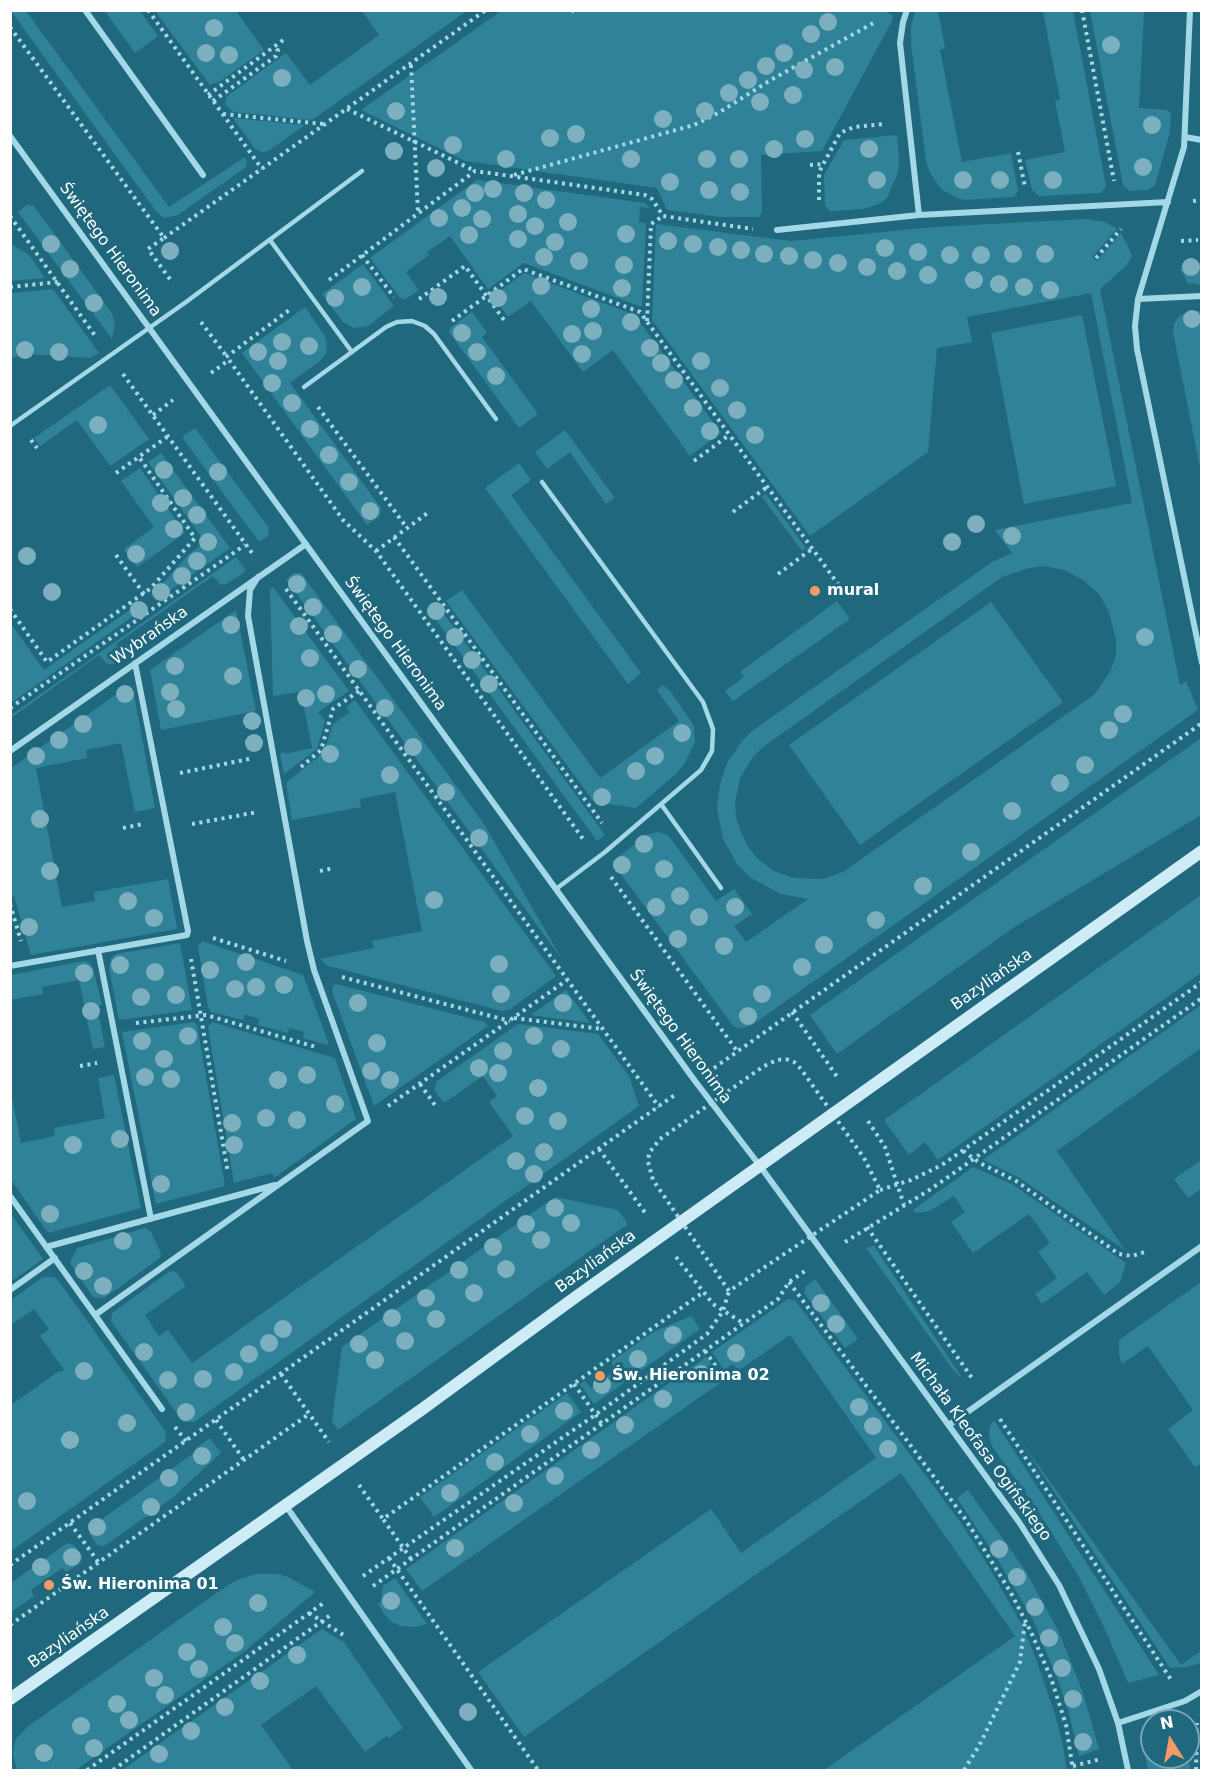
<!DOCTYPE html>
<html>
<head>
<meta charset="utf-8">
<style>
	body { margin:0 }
	#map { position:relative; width:1212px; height:1781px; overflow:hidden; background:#20687d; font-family:"DejaVu Sans",sans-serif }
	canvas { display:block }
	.frame { position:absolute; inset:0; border:12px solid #fff; pointer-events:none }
	.north { position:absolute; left:1140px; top:1709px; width:60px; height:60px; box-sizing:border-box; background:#20687d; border:2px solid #79a4b1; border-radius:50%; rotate:349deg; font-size:16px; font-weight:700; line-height:24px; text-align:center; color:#fff }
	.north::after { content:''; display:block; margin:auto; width:21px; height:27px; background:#f49a64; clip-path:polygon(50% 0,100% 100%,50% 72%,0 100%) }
</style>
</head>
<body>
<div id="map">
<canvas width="1212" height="1781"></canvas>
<div class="frame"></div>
<div class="north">N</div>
</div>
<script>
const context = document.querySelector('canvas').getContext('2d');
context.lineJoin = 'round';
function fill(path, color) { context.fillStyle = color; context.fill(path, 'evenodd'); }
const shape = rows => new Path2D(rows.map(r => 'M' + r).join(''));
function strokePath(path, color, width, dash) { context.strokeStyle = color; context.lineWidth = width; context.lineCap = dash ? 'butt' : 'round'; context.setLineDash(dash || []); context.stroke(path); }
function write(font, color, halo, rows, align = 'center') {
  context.font = font + ' "DejaVu Sans",sans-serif'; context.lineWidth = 6; context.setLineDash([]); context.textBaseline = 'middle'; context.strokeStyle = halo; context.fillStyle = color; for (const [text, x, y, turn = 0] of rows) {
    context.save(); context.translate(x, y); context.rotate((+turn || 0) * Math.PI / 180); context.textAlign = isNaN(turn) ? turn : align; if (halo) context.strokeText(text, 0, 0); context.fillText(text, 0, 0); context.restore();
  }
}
const green = shape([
	[11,11,26,11,169,207,245,157,247,162,246,167,178,215,164,218,156,211],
	[105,11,140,11,158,36,135,53],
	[155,11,236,11,264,50,219,82,210,85],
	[362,11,467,11,312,120,234,112,227,107,225,103,227,96,286,53,310,85,379,35],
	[885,11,892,15,893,19,822,151,761,155,762,212,759,217,720,217,667,210,657,188,465,161,361,110,501,11],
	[915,11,938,11,945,48,940,50,962,162,1011,153,1018,191,1014,197,964,200,955,197,941,189,930,173,926,161,911,43,911,27],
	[1043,11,1073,11,1106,186,1101,193,1039,196,1032,190,1025,160,1065,152,1055,101,1060,100],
	[1090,11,1144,11,1139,108,1166,110,1170,112,1171,118,1169,136,1155,185,1148,190,1130,191,1123,185],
	[233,118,305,125,268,151,262,152,255,149],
	[897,135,899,160,898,172,887,198,881,203,864,209,830,211,825,206,824,175,844,140],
	[477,180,645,203,650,208,640,207,639,222,646,223,642,307,524,263,488,289,450,236,427,252,429,255,406,272,419,290,406,299,400,298,370,258],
	[27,205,34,206,111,312,115,323,112,339,18,212],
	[1085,219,1105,222,1117,229,1092,257,1097,261,1121,233,1131,253,1132,257,1125,267,1100,289,1180,685,1186,681,1198,710,752,1025,741,1029,734,1027,612,862,646,835,658,832,668,835,716,901,734,889,752,914,734,926,746,942,808,899,781,894,751,878,737,864,723,839,717,808,720,784,728,761,743,740,752,731,992,562,1012,553,995,530,1132,503,1091,293,967,317,972,342,937,348,928,452,810,536,652,320,656,224,791,241,934,227],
	[1043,566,1064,570,1083,580,1099,594,1109,612,1116,640,1116,655,1111,670,1095,694,843,872,823,879,794,878,774,871,757,858,747,845,741,832,736,818,735,803,740,778,753,757,763,747,1002,577,1029,568],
	[11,244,29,255,45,278,11,281],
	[363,264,394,306,368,326,354,328,343,322,322,294],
	[1201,267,1201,285,1188,283,1180,269],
	[524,273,635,315,721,433,690,456,613,350,583,372,531,301,508,317,493,296],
	[53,289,99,353,90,358,27,354,11,358,11,293],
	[305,307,325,336,327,346,326,353,321,360,290,383,381,508,380,516,367,525,242,353],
	[1189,311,1201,311,1201,473,1173,332,1174,324,1178,317],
	[472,312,487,333,482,337,538,414,519,428,449,332,451,327],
	[1082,315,1116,486,1024,504,991,333],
	[110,385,149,439,110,466,77,420,40,446,34,438],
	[195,428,269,528,268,536,259,542,182,437],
	[565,430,615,498,606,504,570,452,547,469,535,452],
	[161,453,230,548,159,598,155,592,189,554,205,542,148,462],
	[519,463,531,480,511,495,641,673,628,684,485,488],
	[140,468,185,533,137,567,124,549,154,527,121,481],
	[766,494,806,548,802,551,762,497],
	[236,557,245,569,244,573,224,585,220,584,213,576,116,644,121,652,121,656,114,664,107,664,99,655,11,718,11,715],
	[294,573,301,573,484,824,563,961,286,579],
	[273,587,349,691,318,712,325,721,317,749,284,774,280,754,284,751,285,754,312,748,301,692,273,696,270,590],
	[462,590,600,778,679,721,657,690,663,685,671,692,694,726,695,743,684,764,676,774,636,808,594,802,446,601],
	[837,601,850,619,733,701,725,691,744,677,740,672],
	[991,602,1063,702,860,845,789,745],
	[138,604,142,610,11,703,11,624,44,670],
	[439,607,605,835,597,841,431,613],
	[236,610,256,711,161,730,150,670],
	[124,689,130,689,134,694,155,808,135,812,121,743,86,750,87,758,36,768,62,907,95,901,94,892,168,879,177,929,31,955,14,896,11,897,11,768],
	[355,700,556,976,509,1010,502,1011,328,966,320,959,374,948,372,941,422,931,395,792,360,799,361,807,292,820,286,783,324,752,333,724,350,712,346,707],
	[1201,738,1201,815,1016,926,837,1054,810,1015],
	[1201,895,1201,973,938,1160,925,1142,909,1155,884,1120],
	[202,941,303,975,329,1044,327,1045,303,1038,304,1032,289,1028,288,1033,258,1025,259,1019,245,1014,243,1020,211,1012,208,1007,198,946],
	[180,943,192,1010,119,1020,109,968,111,958,116,954],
	[83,961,90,963,93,968,102,1005,97,1006,105,1047,93,1049,79,980,42,987,43,994,11,1000,11,975],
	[336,984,485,1022,488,1026,374,1106,332,991,333,986],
	[566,990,590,1023,531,1015],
	[1201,1005,1201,1048,1057,1151,1125,1250,1018,1177,983,1160],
	[194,1022,197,1025,225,1186,156,1204,122,1032],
	[212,1022,335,1058,356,1119,274,1178,272,1173,234,1183,208,1027],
	[518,1024,598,1034,629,1076,639,1106,194,1422,183,1422,111,1321,112,1313,170,1271,177,1273,186,1286,145,1315,159,1336,168,1330,192,1363,513,1136,489,1102,497,1096,483,1076,444,1103,435,1091,436,1082],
	[114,1075,141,1208,48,1233,11,1180,11,1092,21,1143,55,1136,54,1128,105,1118,98,1078],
	[1201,1160,1201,1189,1188,1198,1174,1179],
	[973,1167,1012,1184,1126,1263,1120,1282,1104,1295,1087,1272,1042,1304,1035,1294,1057,1278,1038,1252,1050,1243,1029,1214,973,1253,951,1222,965,1212,954,1196,930,1211,915,1213,913,1210],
	[555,1197,618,1210,628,1224,338,1430,332,1421,342,1347],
	[11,1214,43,1259,11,1282,10,1282],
	[145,1228,151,1232,161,1253,160,1258,104,1298,93,1297,70,1263,77,1248],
	[874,1246,963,1379,954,1371,866,1248],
	[43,1277,53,1277,58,1280,166,1432,165,1442,11,1551,11,1405,59,1371,60,1372,64,1370,40,1336,49,1329,34,1309,11,1325,11,1300],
	[815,1279,858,1339,845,1348,804,1293,806,1286],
	[1201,1282,1202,1463,1195,1467,1168,1429,1193,1410,1148,1346,1122,1364,1119,1354,1119,1340],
	[788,1299,795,1300,961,1523,989,1567,1022,1625,1035,1656,1055,1714,1062,1741,1067,1770,824,1770,1015,1636,901,1473,524,1737,478,1672,711,1509,741,1553,876,1458,790,1335,738,1371,733,1364,724,1370,712,1352],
	[691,1316,700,1329,594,1404,580,1384,585,1381,591,1388,616,1370,611,1362,653,1332],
	[706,1357,723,1381,422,1591,406,1569],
	[567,1393,581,1412,434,1517,420,1497],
	[994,1420,1159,1675,1128,1683,1103,1625,1079,1577,1037,1509,992,1446,989,1435,990,1426],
	[1018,1437,1181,1665,1201,1651,1201,1663,1186,1667,1170,1668],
	[210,1438,221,1453,171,1499,104,1546,97,1545,89,1533,91,1527,198,1450,196,1448],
	[968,1490,1025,1570,1058,1630,1082,1690,1099,1749,1079,1756,1069,1713,1059,1683,1033,1620,999,1562,957,1498],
	[67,1543,74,1545,82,1556,81,1563,66,1572,62,1568,31,1590,34,1596,11,1612,11,1583],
	[256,1574,278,1574,288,1577,315,1592,245,1651,76,1770,17,1770,13,1754,14,1746,16,1739,27,1727,228,1585,237,1580],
	[395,1578,427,1624,414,1627,401,1626,392,1622,385,1615,378,1604,381,1602,383,1586],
	[322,1629,344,1642,403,1728,389,1738,387,1736,365,1752,316,1686,261,1725,293,1770,122,1770],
	[1152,1750,1152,1757,1188,1757,1188,1751,1190,1770,1148,1770,1145,1752]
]);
const path = shape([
	[148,10,262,169],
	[572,10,575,14],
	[1082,10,1114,181],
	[10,27,164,238,148,249,172,282],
	[411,65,418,213],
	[208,95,286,38],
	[213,101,276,56,278,51,276,46],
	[347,109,475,171],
	[223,114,324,124],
	[1018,152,1025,187],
	[810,165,823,164],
	[514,175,694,125,720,112,769,81,877,21],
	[819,200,819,172,840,133,854,127,884,124],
	[1193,201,1202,200],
	[10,216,96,337],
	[164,238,486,10],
	[1181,241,1198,240],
	[362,255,394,297],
	[1096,258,1121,229],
	[329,280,475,171,645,195,652,199,663,216,753,229],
	[10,287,58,282],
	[419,299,465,266,504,320],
	[452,321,523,269,640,312,846,595],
	[647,321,651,224,663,216],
	[201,322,227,357],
	[226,357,292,308],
	[211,373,229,360,343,520,376,551,583,839],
	[123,374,252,553],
	[318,407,407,528],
	[153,415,173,400],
	[31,440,37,448],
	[694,461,729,435],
	[116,473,167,437],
	[733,512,767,487],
	[394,537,602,823],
	[376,551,429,512],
	[116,555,144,594],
	[778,574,812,549],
	[286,589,659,1107],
	[10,609,47,662,151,588,195,538,139,457],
	[10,708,245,545],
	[301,767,321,750,333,709,359,691],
	[180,773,249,759],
	[192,824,258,812],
	[123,828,143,824],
	[320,871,334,868],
	[611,877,737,1051],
	[10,904,21,941],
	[213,938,286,961],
	[191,959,228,1173],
	[342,977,510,1021],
	[792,1012,838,1078],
	[514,1018,602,1029],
	[136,1023,206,1015,316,1047],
	[786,1059,794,1062,801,1069,864,1158,880,1190,729,1291,653,1180,648,1162,649,1153,660,1139,764,1066,777,1060,786,1059],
	[80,1066,97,1063],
	[714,1068,1202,723],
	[420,1084,437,1108],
	[388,1106,567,980],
	[868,1121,885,1147,904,1205],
	[599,1149,646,1214],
	[963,1151,980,1163,1016,1181,1119,1254,1132,1256,1148,1251],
	[880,1190,911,1180,942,1165,1202,982],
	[867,1227,972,1378],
	[845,1242,931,1189,1202,998],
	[676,1257,713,1304,743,1323],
	[789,1282,966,1520,1011,1593,1031,1632,1051,1678,1066,1725,1073,1770],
	[705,1351,723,1376,732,1370],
	[281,1374,329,1442],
	[574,1384,602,1424],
	[1000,1419,1172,1681],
	[216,1420,244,1460],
	[175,1427,186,1441],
	[359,1485,383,1519],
	[70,1523,99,1563],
	[389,1558,538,1770],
	[411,1559,383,1519,702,1293],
	[10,1565,676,1094],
	[363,1576,595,1415,707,1334,723,1311,729,1291],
	[373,1586,778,1299,789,1282,805,1271],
	[309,1613,345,1636],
	[10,1625,309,1414],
	[1188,1734,1197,1732],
	[1073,1766,1101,1759],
	[87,1770,325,1602],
	[113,1770,332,1614],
	[964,1770,979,1746,1020,1662,1025,1621],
	[1196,1770,1197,1723]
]);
const lane = shape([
	[270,240,352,352],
	[304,387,386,327,397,322,412,321,425,326,434,334,496,419],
	[10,426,186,302,362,171],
	[542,482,703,702,713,729,712,751,701,770,605,852,556,889],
	[661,804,721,888]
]);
const street = shape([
	[85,10,203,175],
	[907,10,903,22,900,43,919,215],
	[1190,10,1184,147,1138,299,1135,326,1137,349,1202,663],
	[10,136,695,1081,760,1166,1019,1522,1059,1585,1099,1669,1118,1723,1128,1770],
	[1185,137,1202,140],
	[777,230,919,215,1168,202],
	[1138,299,1202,296],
	[10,751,306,544],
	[98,950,151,1219],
	[10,966,187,935,188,931,135,663],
	[10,1196,162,1409],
	[46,1247,275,1185],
	[10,1290,55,1258],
	[95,1315,368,1121,314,970,307,941,248,616,250,590,258,577],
	[949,1425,1202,1246],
	[286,1506,471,1770],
	[1118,1723,1185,1701,1202,1691]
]);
const secondary = shape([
	[10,1699,421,1410,577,1296,1202,851]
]);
const trees = [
	[828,22],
	[214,28],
	[811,34],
	[1111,45],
	[206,53],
	[784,53],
	[229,55],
	[766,66],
	[835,67],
	[804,70],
	[282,78],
	[748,80],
	[729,93],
	[793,95],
	[760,102],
	[396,111],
	[705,111],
	[663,119],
	[1152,125],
	[576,134],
	[550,138],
	[805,139],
	[453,145],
	[774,149],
	[869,149],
	[394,151],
	[506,159],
	[631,159],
	[707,159],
	[739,159],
	[1143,167],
	[436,168],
	[877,180],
	[963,180],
	[1000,180],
	[1053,180],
	[670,182],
	[493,189],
	[709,190],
	[740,192],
	[475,193],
	[524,193],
	[546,200],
	[462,208],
	[518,214],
	[439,218],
	[482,219],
	[568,222],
	[535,226],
	[626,234],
	[469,235],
	[518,239],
	[668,241],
	[555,242],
	[51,244],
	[693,244],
	[718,247],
	[885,248],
	[741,250],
	[170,251],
	[918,252],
	[764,254],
	[1013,254],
	[1045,254],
	[950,255],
	[981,255],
	[789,256],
	[544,257],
	[813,260],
	[579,261],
	[838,263],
	[624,265],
	[867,267],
	[1191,267],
	[70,269],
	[897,271],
	[928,275],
	[974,280],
	[999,284],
	[541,286],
	[362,287],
	[1024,287],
	[622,288],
	[1050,290],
	[438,297],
	[335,298],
	[498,298],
	[94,303],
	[591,309],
	[1192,319],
	[631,322],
	[593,331],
	[462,333],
	[572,334],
	[282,342],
	[309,346],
	[650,348],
	[25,350],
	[59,352],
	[258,352],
	[477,352],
	[582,354],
	[278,361],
	[701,361],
	[661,363],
	[496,376],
	[674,380],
	[272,383],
	[720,388],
	[292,403],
	[693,408],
	[737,410],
	[98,425],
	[310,429],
	[710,431],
	[755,435],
	[329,455],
	[164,470],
	[218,472],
	[349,482],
	[183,498],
	[161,503],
	[370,511],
	[197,515],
	[976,524],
	[174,529],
	[1012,536],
	[208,542],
	[952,542],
	[136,554],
	[27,556],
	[197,561],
	[182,576],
	[297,584],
	[52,592],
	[161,592],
	[313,607],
	[139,610],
	[436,611],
	[231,625],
	[299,626],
	[333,634],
	[455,637],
	[1145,637],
	[310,658],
	[472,660],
	[175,666],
	[358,669],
	[233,676],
	[489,684],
	[170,692],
	[125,694],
	[326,694],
	[306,698],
	[385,708],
	[176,709],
	[1123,714],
	[252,721],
	[83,724],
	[1109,730],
	[682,733],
	[59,740],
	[254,743],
	[413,747],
	[330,754],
	[36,756],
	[655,756],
	[1085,765],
	[636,771],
	[390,775],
	[1060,783],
	[446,792],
	[602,797],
	[1012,811],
	[40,819],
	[479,838],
	[644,844],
	[971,852],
	[622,865],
	[664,869],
	[50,871],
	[923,886],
	[680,896],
	[434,900],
	[128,901],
	[656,907],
	[735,907],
	[699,917],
	[154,918],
	[876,920],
	[29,927],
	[678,939],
	[824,945],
	[724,946],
	[246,962],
	[499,964],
	[120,965],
	[802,967],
	[210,970],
	[155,972],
	[84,973],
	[284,985],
	[256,987],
	[235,989],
	[501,994],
	[762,994],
	[176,995],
	[141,997],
	[358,1003],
	[563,1003],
	[91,1011],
	[748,1016],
	[188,1036],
	[534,1036],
	[142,1041],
	[377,1043],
	[561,1049],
	[503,1051],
	[164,1059],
	[479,1068],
	[371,1071],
	[498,1073],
	[307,1075],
	[145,1077],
	[171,1079],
	[278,1080],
	[390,1080],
	[538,1088],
	[335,1104],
	[525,1116],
	[266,1118],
	[297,1120],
	[558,1121],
	[232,1123],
	[120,1139],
	[73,1145],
	[234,1145],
	[544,1152],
	[516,1161],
	[534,1174],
	[161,1184],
	[555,1208],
	[50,1214],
	[571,1223],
	[526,1224],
	[541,1240],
	[123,1241],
	[493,1247],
	[506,1269],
	[459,1270],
	[84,1271],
	[103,1286],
	[474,1293],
	[426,1298],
	[821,1303],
	[392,1318],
	[436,1319],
	[836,1324],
	[283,1329],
	[673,1335],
	[405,1341],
	[269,1343],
	[359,1344],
	[144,1352],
	[736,1353],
	[249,1354],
	[638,1359],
	[375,1360],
	[84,1371],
	[234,1372],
	[701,1374],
	[203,1379],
	[168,1380],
	[602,1385],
	[663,1399],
	[859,1407],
	[564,1411],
	[186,1412],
	[127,1423],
	[625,1425],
	[873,1426],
	[530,1434],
	[70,1440],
	[888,1449],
	[591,1450],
	[202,1456],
	[495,1462],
	[555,1476],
	[169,1478],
	[450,1493],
	[27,1501],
	[514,1503],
	[151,1507],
	[97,1527],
	[455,1548],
	[999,1549],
	[72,1557],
	[41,1567],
	[1017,1577],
	[391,1601],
	[258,1603],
	[1035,1607],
	[223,1627],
	[1049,1638],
	[235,1643],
	[187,1652],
	[297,1655],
	[1062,1668],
	[199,1669],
	[154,1678],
	[260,1681],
	[165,1695],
	[1073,1699],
	[117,1704],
	[225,1707],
	[468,1712],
	[129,1720],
	[81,1726],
	[191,1731],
	[1083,1742],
	[94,1748],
	[44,1753],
	[159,1754]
];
const markers = [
	[815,591,6,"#f49a64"],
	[600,1376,6,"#f49a64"],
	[49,1585,6,"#f49a64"]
];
const streetNames = [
	["Świętego Hieronima",110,250,54],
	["Wybrańska",150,636,-35],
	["Świętego Hieronima",395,644,54],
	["Bazyliańska",992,980,-35],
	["Świętego Hieronima",680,1037,54],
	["Bazyliańska",596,1262,-36],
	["Michała Kleofasa Ogińskiego",980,1447,54],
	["Bazyliańska",69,1638,-35]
];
const poiNames = [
	["mural",827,591],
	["Św. Hieronima 02",612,1376],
	["Św. Hieronima 01",61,1585]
];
fill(green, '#308299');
strokePath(path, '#a3d8e7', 4, [3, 4.5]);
strokePath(lane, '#a3d8e7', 4.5);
strokePath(street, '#a3d8e7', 6);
strokePath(secondary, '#cdecf5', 12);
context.fillStyle = '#7cb0bf';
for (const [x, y] of trees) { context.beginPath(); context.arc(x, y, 9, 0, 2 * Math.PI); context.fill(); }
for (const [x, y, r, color] of markers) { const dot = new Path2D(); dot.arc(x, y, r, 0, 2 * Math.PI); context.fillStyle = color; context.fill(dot); strokePath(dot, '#20687d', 2); }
write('16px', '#fff', '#20687d', streetNames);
write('bold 16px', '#fff', '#20687d', poiNames, 'left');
</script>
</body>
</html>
